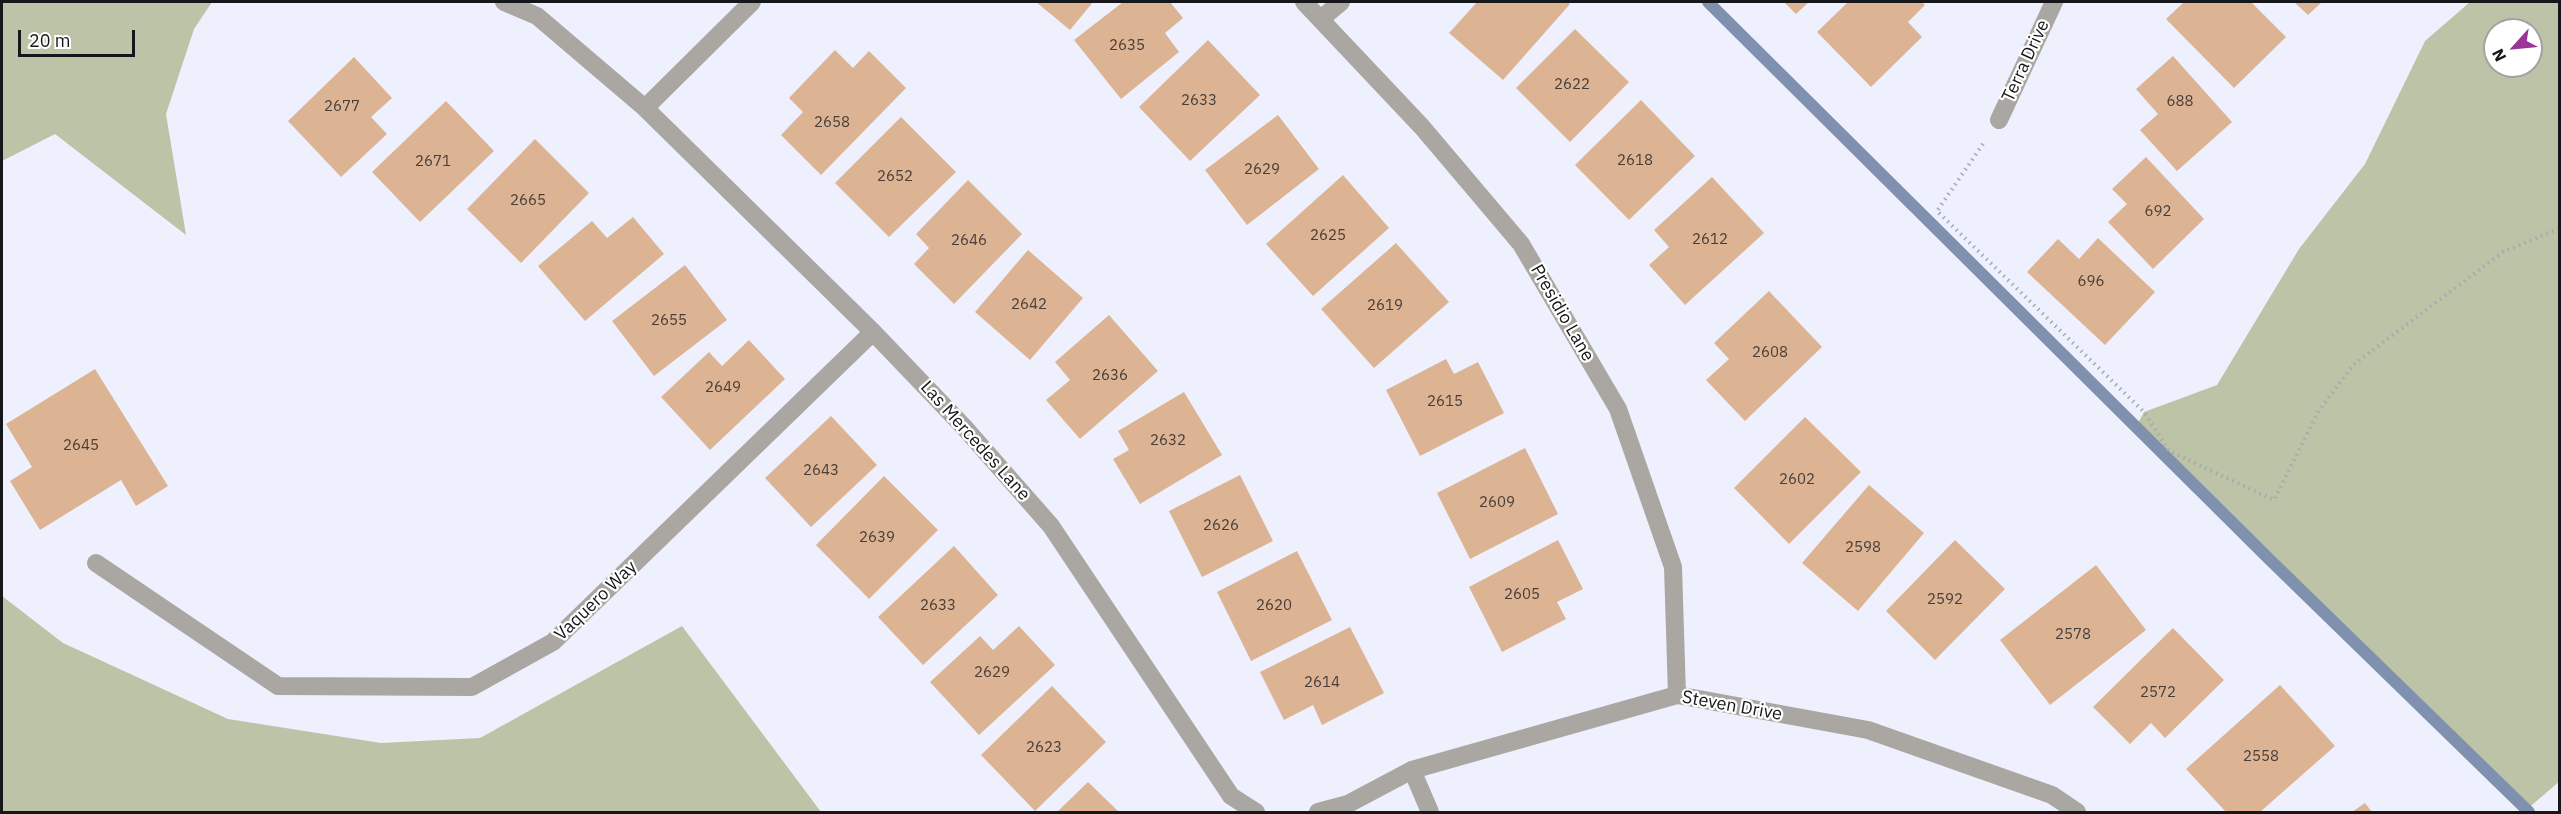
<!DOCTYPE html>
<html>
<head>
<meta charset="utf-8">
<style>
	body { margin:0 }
	#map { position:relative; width:2561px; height:814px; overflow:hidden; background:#eef1fd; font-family:"IBM Plex Sans",sans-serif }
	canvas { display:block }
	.frame { position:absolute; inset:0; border:3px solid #16171b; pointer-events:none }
	.north { position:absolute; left:2483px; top:18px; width:60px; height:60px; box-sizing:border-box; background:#fff; border:2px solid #a2a2a4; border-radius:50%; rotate:243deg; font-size:16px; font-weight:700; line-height:24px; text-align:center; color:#16171b }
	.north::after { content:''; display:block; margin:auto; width:21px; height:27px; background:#9b3599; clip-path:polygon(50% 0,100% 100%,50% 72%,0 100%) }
	.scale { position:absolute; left:18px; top:30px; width:117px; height:27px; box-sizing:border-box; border:3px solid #16171b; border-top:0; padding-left:8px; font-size:18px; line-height:21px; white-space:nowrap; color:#16171b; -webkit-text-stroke:4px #fff; paint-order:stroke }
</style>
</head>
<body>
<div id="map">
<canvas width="2561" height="814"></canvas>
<div class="frame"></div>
<div class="north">N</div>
<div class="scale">20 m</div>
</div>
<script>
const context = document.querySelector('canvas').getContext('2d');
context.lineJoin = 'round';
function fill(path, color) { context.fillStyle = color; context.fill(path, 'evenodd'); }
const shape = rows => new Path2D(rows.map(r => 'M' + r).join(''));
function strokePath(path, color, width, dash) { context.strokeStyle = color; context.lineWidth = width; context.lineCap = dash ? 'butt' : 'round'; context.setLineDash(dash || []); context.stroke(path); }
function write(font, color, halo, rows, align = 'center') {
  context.font = font + ' "IBM Plex Sans",sans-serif'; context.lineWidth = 4.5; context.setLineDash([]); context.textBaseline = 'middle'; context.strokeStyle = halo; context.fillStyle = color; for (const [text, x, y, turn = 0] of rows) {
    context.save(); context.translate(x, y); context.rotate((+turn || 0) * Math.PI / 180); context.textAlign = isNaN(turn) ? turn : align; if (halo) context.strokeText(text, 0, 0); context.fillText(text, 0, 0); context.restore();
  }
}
const green = shape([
	[2,2,212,2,194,29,166,114,186,235,55,134,2,161],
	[2470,2,2559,2,2560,781,2526,810,2136,427,2144,412,2217,385,2299,249,2365,164,2425,41],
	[2495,30,2531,30,2531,66,2495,66],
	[2,596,63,643,228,719,381,743,480,738,682,626,821,812,2,812]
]);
const stream = shape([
	[1708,2,2269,559,2529,812]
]);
const building = shape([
	[1036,2,1093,2,1070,30],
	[1123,2,1170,2,1183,18,1165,33,1179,52,1121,99,1074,40],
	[1477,2,1567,2,1570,4,1503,80,1449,33],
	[1784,2,1809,2,1796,14],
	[1848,2,1922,2,1925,5,1908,22,1922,37,1871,87,1817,32],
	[2184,2,2251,2,2286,37,2234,88,2166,19],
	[2294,2,2322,2,2308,15],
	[1575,29,1629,82,1570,142,1516,88],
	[1208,40,1260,95,1190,161,1139,107],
	[835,50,853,68,869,51,906,88,821,175,781,135,803,112,789,98],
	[2173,56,2232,122,2177,171,2140,130,2158,114,2136,89],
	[354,57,392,98,371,117,387,134,341,177,288,121],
	[1641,100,1695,156,1629,220,1575,165],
	[446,101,494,151,420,222,372,172],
	[1278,115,1319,169,1247,225,1205,170],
	[901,117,956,172,889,237,835,183],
	[535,139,589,193,521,263,467,209],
	[2146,157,2204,219,2153,269,2108,222,2127,204,2112,189],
	[1343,175,1389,228,1313,296,1266,244],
	[1712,177,1764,233,1685,305,1649,265,1669,247,1654,230],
	[968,180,1022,234,954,304,914,264,929,248,916,234],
	[633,217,664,254,585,321,538,266,592,221,607,238],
	[2098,238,2155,292,2105,345,2027,272,2058,239,2079,259],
	[1396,243,1449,302,1374,368,1321,309],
	[1028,250,1083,298,1030,360,975,312],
	[685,265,727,320,654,376,612,321],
	[1769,291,1822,347,1745,421,1706,380,1729,359,1714,343],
	[1109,315,1158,371,1080,439,1046,400,1070,380,1055,362],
	[749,340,785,379,710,450,661,397,709,352,722,366],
	[1446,359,1454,374,1478,362,1504,413,1420,456,1386,390],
	[95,369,168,486,136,506,121,480,40,530,10,481,32,467,6,424],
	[1184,392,1222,455,1140,504,1113,459,1129,450,1118,431],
	[831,416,877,465,811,527,765,478],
	[1805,417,1861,472,1789,544,1734,488],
	[1525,448,1558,514,1470,559,1437,493],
	[1240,475,1273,541,1202,577,1169,511],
	[884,476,938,530,869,599,816,545],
	[1869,485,1924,533,1858,611,1802,563],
	[1558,540,1583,589,1557,602,1566,619,1502,652,1469,587],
	[1955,540,2005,589,1935,660,1886,611],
	[954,546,998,595,923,665,878,617],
	[1297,551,1332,620,1251,661,1217,592],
	[2096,565,2146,630,2050,705,2000,640],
	[1019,626,1055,665,979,735,930,682,980,636,993,650],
	[1350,627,1384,693,1322,725,1313,705,1284,720,1260,672],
	[2173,628,2224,680,2165,738,2151,723,2130,744,2093,707],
	[2280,685,2335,746,2260,812,2226,812,2186,769],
	[1052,686,1106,742,1035,811,981,755],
	[1088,782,1119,812,1057,812],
	[2365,803,2372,812,2352,812]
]);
const path = shape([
	[1983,144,1937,211,2144,412,2169,451,2274,500,2318,412,2353,365,2503,252,2560,228]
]);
const lane = shape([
	[1412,770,1430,812]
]);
const street = shape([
	[504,2,537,16,645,108,873,332,964,427,1051,526,1231,796,1256,812],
	[1304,2,1422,127,1521,244,1618,409,1673,567,1677,695],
	[1322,18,1341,2],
	[645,108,752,2],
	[1999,120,2054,2],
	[96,563,278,686,472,687,553,642,873,332],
	[1318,812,1348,804,1412,770,1677,695,1868,730,2052,795,2077,812]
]);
const numberNames = [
	["2635",1127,46],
	["2622",1572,85],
	["2633",1199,101],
	["688",2180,102],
	["2677",342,107],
	["2658",832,123],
	["2618",1635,161],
	["2671",433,162],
	["2629",1262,170],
	["2652",895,177],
	["2665",528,201],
	["692",2158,212],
	["2625",1328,236],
	["2612",1710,240],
	["2646",969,241],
	["696",2091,282],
	["2642",1029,305],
	["2619",1385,306],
	["2655",669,321],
	["2608",1770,353],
	["2636",1110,376],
	["2649",723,388],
	["2615",1445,402],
	["2632",1168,441],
	["2645",81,446],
	["2643",821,471],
	["2602",1797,480],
	["2609",1497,503],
	["2626",1221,526],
	["2639",877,538],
	["2598",1863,548],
	["2605",1522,595],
	["2592",1945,600],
	["2633",938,606],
	["2620",1274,606],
	["2578",2073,635],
	["2629",992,673],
	["2614",1322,683],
	["2572",2158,693],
	["2623",1044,748],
	["2558",2261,757]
];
const streetNames = [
	["Terra Drive",2026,61,-65],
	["Presidio Lane",1562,313,60],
	["Las Mercedes Lane",975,441,48],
	["Vaquero Way",596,601,-44],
	["Steven Drive",1732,706,10]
];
fill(green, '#bdc3a6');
strokePath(stream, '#8091af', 12);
fill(building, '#dcb494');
strokePath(path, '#a6a8b2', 4, [1.5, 4.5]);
strokePath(lane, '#aaa6a2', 18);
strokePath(street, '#aaa6a2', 18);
write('15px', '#483e39', null, numberNames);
write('18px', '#16171b', '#fff', streetNames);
</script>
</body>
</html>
